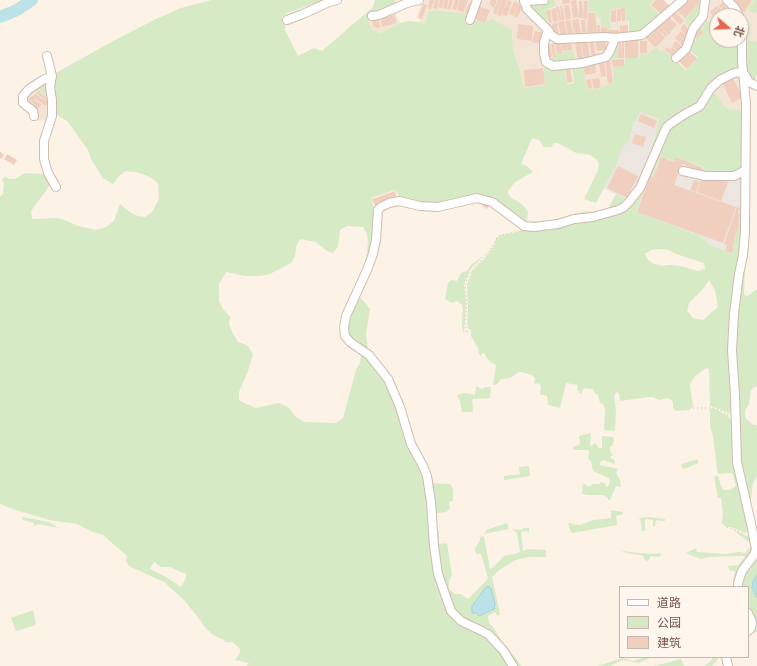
<!DOCTYPE html>
<html>
<head>
<meta charset="utf-8">
<style>
	body { margin:0 }
	#map { position:relative; width:757px; height:666px; overflow:hidden; background:#fcf2e6; font-family:"Titillium Web","Noto Sans SC",sans-serif }
	canvas { display:block }
	.legend { position:absolute; left:619px; top:586px; width:130px; height:72px; box-sizing:border-box; background:#fff6ed; border:1px solid #c8b6ac; margin:0; padding:5px 7px; list-style:none; font-size:12px; color:#76574b }
	.legend li { display:flex; align-items:center; gap:8px; height:20px }
	.legend b { width:20px; border:1px solid #c8b6ac }
	.north { position:absolute; left:709px; top:8px; width:40px; height:40px; box-sizing:border-box; background:#fff6ed; border:1px solid #c8b6ac; border-radius:50%; rotate:109deg; font-size:11px; font-weight:700; line-height:16px; text-align:center; color:#76574b }
	.north::after { content:''; display:block; margin:auto; width:14px; height:18px; background:#e5654d; clip-path:polygon(50% 0,100% 100%,50% 72%,0 100%) }
</style>
</head>
<body>
<div id="map">
<canvas width="757" height="666"></canvas>
<ul class="legend">
<li><b style="height:5px;background:#fff"></b>道路</li>
<li><b style="height:11px;background:#d6eac5"></b>公园</li>
<li><b style="height:11px;background:#f1cfbe"></b>建筑</li>
</ul>
<div class="north">北</div>
</div>
<script>
const context = document.querySelector('canvas').getContext('2d');
context.lineJoin = 'round';
function fill(path, color) { context.fillStyle = color; context.fill(path, 'evenodd'); }
const shape = rows => new Path2D(rows.map(r => 'M' + r).join(''));
function strokePath(path, color, width, dash) { context.strokeStyle = color; context.lineWidth = width; context.lineCap = dash ? 'butt' : 'round'; context.setLineDash(dash || []); context.stroke(path); }
const residential = shape([
	[422,0,476,0,470,16,455,12,434,10,429,11,425,24,420,22,420,20,417,18],
	[478,0,518,0,545,30,543,62,545,85,524,88,520,70,513,49,512,30,491,18,485,23,471,19],
	[554,0,589,0,588,12,596,12,601,17,608,26,608,29,611,29,610,10,616,8,626,8,626,20,628,21,629,34,560,37,553,34,551,23,548,23,545,10,556,7],
	[686,0,703,0,685,22,691,29,685,48,675,59,664,50,662,52,640,58,625,58,625,66,615,83,602,86,602,88,587,90,583,64,618,58,618,39],
	[707,0,724,0,736,16,717,16,717,32,705,17],
	[734,0,754,0,748,9,751,12,757,13,757,42,748,40,751,25,743,22,740,12,733,3],
	[395,13,400,23,380,33,372,30,368,21,370,17,384,17],
	[571,40,609,41,609,44,606,53,575,62,574,50,563,53,557,57,548,59,546,44],
	[736,77,741,78,743,111,726,108,713,90,716,86],
	[36,88,38,91,49,98,48,120,37,121,33,119,30,113,19,101]
]);
const industrial = shape([
	[640,111,659,119,644,177,627,200,604,188,617,164,622,148,630,139,633,126],
	[661,156,675,156,704,167,701,174,742,166,741,215,739,221,739,224,732,246,735,247,732,254,709,244,700,236,636,213,649,175,653,176]
]);
const green = shape([
	[212,0,324,0,287,13,282,17,282,22,286,24,285,30,298,56,314,48,322,51,373,7,375,0,395,0,397,6,370,17,368,21,372,30,380,33,400,23,409,21,420,22,425,24,429,11,434,10,461,13,470,16,471,19,485,23,491,18,512,30,513,49,520,70,524,88,545,85,543,62,564,67,567,84,574,83,571,65,583,64,587,90,602,88,602,86,614,83,613,67,625,66,625,58,640,58,640,54,647,54,656,48,661,52,664,50,686,70,698,57,688,49,693,34,697,38,703,33,697,27,705,17,717,32,717,40,740,41,741,69,734,71,702,102,670,122,649,158,659,119,640,112,633,126,630,139,622,148,617,164,596,203,584,199,598,170,599,163,596,159,590,155,576,153,558,143,554,143,551,147,544,147,539,140,532,138,521,164,527,166,533,172,515,182,508,191,508,194,511,198,522,204,528,211,527,221,525,224,485,199,438,205,401,200,395,190,371,198,375,211,375,240,365,265,368,243,367,234,363,227,347,226,340,230,338,247,333,253,327,251,316,242,300,239,296,247,295,256,291,263,270,274,260,276,246,276,226,272,219,284,219,301,223,309,230,317,229,324,233,334,238,342,247,345,253,354,248,371,239,392,239,400,246,404,256,408,279,403,288,407,295,416,304,422,336,423,343,418,356,370,360,363,361,354,367,356,386,380,425,477,432,546,450,612,487,635,512,666,247,666,249,663,235,660,239,655,240,652,240,649,235,644,232,642,225,642,224,640,213,635,203,625,201,621,184,600,164,582,129,566,126,561,127,556,103,535,93,532,77,524,49,520,30,514,18,511,0,504,0,197,3,194,4,184,2,179,6,177,9,179,15,179,25,173,42,174,49,177,50,183,48,188,31,211,32,219,58,218,67,221,78,226,96,230,106,227,114,221,120,204,131,213,138,216,145,217,152,212,159,199,158,183,148,176,136,172,126,171,119,176,113,184,103,178,91,159,88,150,73,129,67,121,60,117,54,112,52,86,54,74,113,41,156,19,181,8],
	[154,562,161,567,170,567,186,574,186,578,181,587,166,577,150,569],
	[549,0,554,0,556,6,546,10,548,23,551,23,553,34,529,7,530,3,547,2],
	[589,0,654,0,650,5,662,16,642,32,629,34,629,21,626,20,625,8,616,8,616,10,610,10,611,29,608,30,608,26,601,27,601,17,596,17,596,12,588,12],
	[703,0,703,11,691,29,685,22,686,20,685,19],
	[754,0,757,0,757,13,751,12,748,9],
	[747,19,749,21,751,25,749,40,757,42,757,74,755,80,752,82,748,74,746,63,743,22],
	[618,39,618,58,610,60,612,57,614,46],
	[574,50,575,62,555,65,548,59,556,57,556,54,563,53,563,52],
	[49,79,49,98,38,91,36,88],
	[713,90,726,108,743,111,742,166,740,170,737,173,701,174,704,167,676,157,674,161,661,156,653,177,649,176,636,212,700,236,709,244,732,254,735,247,732,246,739,224,739,221,741,209,742,227,739,263,733,419,730,414,722,410,710,406,709,369,706,368,695,376,691,382,690,386,693,406,690,410,675,411,673,407,673,402,670,399,666,398,659,400,653,397,648,397,620,401,619,393,616,392,614,397,616,411,615,431,604,430,605,408,603,404,600,403,598,395,595,393,593,389,584,388,581,394,580,394,577,389,578,385,566,383,560,408,548,405,547,396,540,394,541,386,538,383,534,384,535,378,532,375,522,372,519,372,510,378,501,379,496,385,493,385,496,365,490,362,484,353,482,353,481,356,479,354,478,348,471,336,471,331,468,328,467,324,468,307,467,284,472,271,485,258,493,247,496,239,501,235,518,232,524,227,534,229,630,203,667,129],
	[660,249,669,250,676,254,704,263,705,269,698,271,680,266,669,265,662,266,654,264,648,260,645,254,651,250],
	[709,280,715,291,718,307,703,320,693,318,687,311,689,303,703,289],
	[632,191,636,193,623,206,613,210,528,226,533,221,545,222,586,211,600,212,609,207,616,194,627,200],
	[748,237,749,249,745,270,744,294,746,296,749,295,757,289,757,386,754,387,751,390,749,404,745,410,745,417,748,421,754,425,757,425,757,476,753,483,751,499,749,498,739,459,738,432,740,409,737,379,735,327],
	[483,256,470,270,464,284,466,301,464,333,462,327,462,315,463,310,462,305,457,301,452,303,445,299,448,283,451,280,457,281,461,273,467,271,472,264],
	[359,296,367,305,370,309,366,334,368,350,351,341,346,328,347,316],
	[476,386,482,389,485,387,490,387,491,390,490,398,473,399,472,400,473,412,462,412,460,401,457,395,464,393,475,395],
	[713,408,727,415,733,424,732,452,749,530,746,533,731,527,725,527,725,525,722,524,723,513,721,498,718,498,714,477,718,476,721,486,724,490,730,490,736,486,732,473,718,474,717,469,713,436,710,427,710,409],
	[591,433,590,447,595,443,599,448,602,448,602,436,613,437,614,441,612,446,610,447,610,450,613,456,611,456,610,458,614,459,615,464,604,460,600,462,600,465,618,469,616,473,620,480,621,487,616,486,610,500,608,500,608,498,604,495,589,495,582,494,583,483,589,487,593,484,600,484,600,482,605,483,606,486,608,487,610,481,609,478,593,471,591,461,588,459,589,452,588,450,573,450,573,447,580,445,579,436],
	[698,459,698,463,696,464,684,469,682,468,681,465,682,464],
	[529,466,530,476,504,480,504,476,520,474,519,467],
	[429,483,450,484,453,489,453,501,449,502,450,509,446,512,437,513,436,518,437,527,439,532,439,544,447,543,452,575,449,581,449,589,455,594,461,594,468,599,485,582,488,578,481,554,476,554,475,548,480,541,480,537,484,536,490,570,504,556,518,553,520,551,517,533,512,529,522,530,523,528,529,528,529,533,526,531,521,532,523,551,527,549,546,550,546,557,530,557,515,560,498,571,492,577,500,614,497,616,495,612,488,616,489,623,493,627,503,643,506,645,510,652,516,658,521,666,515,666,504,650,452,610,443,588],
	[486,587,491,611,480,616,473,612,472,606],
	[611,510,623,512,623,514,616,516,617,525,572,533,570,530,568,523,579,525,594,520,611,518],
	[22,517,49,522,58,528,40,524,33,526,34,523,23,520],
	[650,517,665,519,665,521,656,520,655,526,653,527,653,520,647,519,645,520,645,531,642,531,641,521,639,518],
	[507,523,509,529,484,534,486,530],
	[732,529,749,537,752,539,754,548,735,582,734,582,733,580,735,571,729,570,728,566,738,565,744,558,744,556,733,556,709,557,701,559,686,553,696,548,697,552,698,552,726,554,739,552,745,553,750,547,750,543],
	[621,551,650,554,660,553,661,555,659,557,651,556,648,561,645,560,643,556,641,555,627,553],
	[755,559,757,559,757,575,755,577,752,588,757,598,757,632,748,634,749,610,748,607,748,587,741,587,743,574],
	[33,610,36,625,16,631,11,618],
	[646,657,653,657,638,663,623,660,610,666,598,666,622,658,633,661],
	[713,657,720,657,712,666,704,666,711,661],
	[681,659,684,666,654,666,666,663]
]);
const water = shape([
	[757,575,757,598,752,588,753,581,757,575],
	[489,587,491,588,495,604,494,609,479,616,476,613,472,613,472,606,486,587,489,587]
]);
const river = shape([
	[0,17,17,10,32,0]
]);
const building = shape([
	[430,0,434,0,431,9,428,8],
	[435,0,439,0,437,9,433,8],
	[440,0,444,0,442,8,438,7],
	[445,0,449,0,446,9,443,8],
	[450,0,453,0,450,10,447,9],
	[455,0,459,0,456,10,452,9],
	[460,0,468,0,464,12,457,10],
	[491,0,497,0,494,8,489,4],
	[498,0,502,0,496,14,493,13],
	[502,0,507,0,501,16,497,14],
	[508,0,512,2,507,16,502,14],
	[562,0,570,0,570,3,563,4],
	[575,0,576,0,579,17,573,18,571,1],
	[655,0,663,0,670,6,662,15,651,5],
	[687,0,698,0,700,2,685,18,677,11],
	[734,0,752,0,744,13,734,2],
	[579,1,582,1,583,18,579,18],
	[584,1,588,1,587,19,583,18],
	[514,2,519,4,513,16,509,13],
	[469,3,471,4,467,14,465,13],
	[723,3,729,13,725,16,719,5],
	[423,4,427,5,422,19,418,18],
	[519,4,523,6,517,18,514,16],
	[569,5,571,19,566,20,564,6],
	[477,6,490,10,485,23,473,18],
	[560,6,562,6,565,19,562,20],
	[718,6,725,16,719,16,714,8],
	[556,7,559,7,562,20,559,21],
	[556,8,558,21,553,22,551,9],
	[621,8,625,8,625,21,622,21],
	[617,9,621,9,621,21,617,21],
	[714,9,718,16,717,16,717,23,710,11],
	[550,10,552,22,549,23,546,11],
	[616,10,616,22,611,22,611,11],
	[675,11,684,21,682,23,677,18,682,23,680,25,671,15],
	[588,13,595,13,597,35,594,35,593,25,593,35,587,36],
	[395,15,396,23,382,27,381,18],
	[669,17,677,25,670,32,671,33,669,35,659,25,662,23,663,24],
	[378,18,380,27,377,28,373,26,372,19],
	[578,19,581,33,574,34,572,20],
	[570,20,573,34,568,35,565,21],
	[581,20,585,20,586,33,582,33],
	[564,21,567,35,561,36,558,22],
	[557,22,559,33,554,34,552,24],
	[518,24,533,26,532,41,517,39],
	[684,24,690,30,686,35,680,29],
	[597,25,600,25,600,34,597,34],
	[628,25,628,34,620,34,620,26],
	[659,25,668,35,666,37,656,28],
	[607,27,608,34,601,35,601,28],
	[656,28,665,38,662,41,653,31],
	[699,28,703,33,697,38,693,33],
	[608,30,619,30,619,34,609,35],
	[535,31,543,33,541,44,532,42],
	[652,31,662,41,659,44,649,34],
	[681,31,688,38,682,45,675,38],
	[648,34,659,44,655,47,645,37],
	[605,39,607,50,597,51,595,41],
	[580,40,583,61,578,61,575,41],
	[587,40,590,58,584,59,581,41],
	[593,40,596,57,592,58,589,41],
	[622,40,624,40,624,58,621,58],
	[625,40,638,40,638,58,625,58],
	[571,41,572,50,562,51,561,43],
	[619,41,621,41,621,58,618,58],
	[640,41,644,41,644,53,640,53],
	[644,41,647,41,647,53,644,53],
	[676,41,683,48,681,50,673,43],
	[554,43,556,57,553,57,551,44],
	[557,43,560,43,562,53,557,54,555,44,557,43,557,48],
	[546,44,550,44,552,57,548,58],
	[674,44,681,51,679,53,672,46],
	[667,47,676,55,674,58,665,50],
	[672,47,678,53,677,55,670,49],
	[689,51,697,58,687,69,679,62],
	[624,59,624,66,613,67,612,60],
	[610,60,613,83,608,84,605,61],
	[604,61,606,76,601,77,599,62],
	[589,64,591,74,585,75,583,65],
	[590,64,595,64,596,73,591,74],
	[565,67,570,67,573,82,567,83],
	[543,68,545,84,525,87,524,70],
	[599,78,601,87,594,89,592,79],
	[591,79,592,88,588,89,586,80],
	[733,79,743,97,737,100,730,89,737,100,732,103,723,84],
	[38,91,47,98,46,100,36,93],
	[36,94,42,99,49,101,48,106,42,104,42,103,34,98,36,101,41,104,39,108,28,99],
	[27,100,39,108,37,111,25,103],
	[641,114,657,121,654,128,638,121],
	[635,134,646,137,643,147,632,143],
	[0,151,4,155,1,159,0,158],
	[7,154,17,160,14,165,4,159],
	[661,157,674,162,676,157,703,168,702,172,682,164,674,185,736,207,723,243,637,212,650,176,668,182,654,177],
	[618,166,638,176,627,198,607,188],
	[702,178,728,182,721,201,697,192],
	[694,180,700,182,696,192,690,190],
	[395,191,397,198,375,206,372,199],
	[484,203,489,206,487,209,482,206],
	[737,207,740,208,738,214,740,215,738,222,739,224,732,247,734,247,732,253,725,251,727,245,724,244]
]);
const path = shape([
	[467,332,465,324,467,301,465,284,469,274,492,247,498,236,519,231],
	[693,408,713,408,722,411,728,415],
	[727,527,745,534]
]);
const minor = shape([
	[524,0,527,9,548,30,551,35,557,39,560,39,605,37,615,38,642,35,683,0],
	[727,0,735,8,739,16],
	[524,1,544,0],
	[372,16,379,15,407,3,419,0],
	[287,20,303,14,329,2,337,0],
	[470,20,477,0],
	[548,30,544,43,544,53,546,62,553,66,583,63,606,57,610,51,615,38],
	[47,56,52,76,50,87,52,100,52,116,44,141,44,159,48,173,56,187],
	[676,58,686,49,693,29,703,16,705,0],
	[745,75,749,82,757,86],
	[34,116,33,111,23,103,23,96,29,89,43,80,52,76],
	[683,171,705,176,734,176,744,171],
	[738,587,738,583,742,571,754,555,756,550,752,528,737,462,735,395,732,350,734,314,739,274,743,255,745,232,746,104,742,60,742,28,741,22],
	[748,613,752,622,751,628,748,631],
	[726,657,728,666],
	[513,666,503,650,488,634,461,621,451,611,438,574,434,546,431,502,427,476,423,466,411,444,400,407,388,379,369,355,350,342,345,336,344,328,346,316,367,270,373,254,376,240,378,210,381,207,389,203,399,201,420,206,438,207,477,198,492,202,524,226,534,227,558,224,574,219,593,217,618,210,624,207,629,202,640,188,666,128,670,124,685,114,700,106,711,88,720,80,734,73,743,72]
]);
fill(residential, '#f4e4d5');
fill(industrial, '#ece5e0');
fill(green, '#d6eac5');
fill(water, '#bbe2e6');
strokePath(water, '#a1d3d8', 1);
strokePath(river, '#bbe2e6', 12);
fill(building, '#f1cfbe');
strokePath(minor, '#d0bbaf', 10);
strokePath(path, '#d6b2a1', 1, [1, 3]);
strokePath(minor, '#fff', 8);
</script>
</body>
</html>
